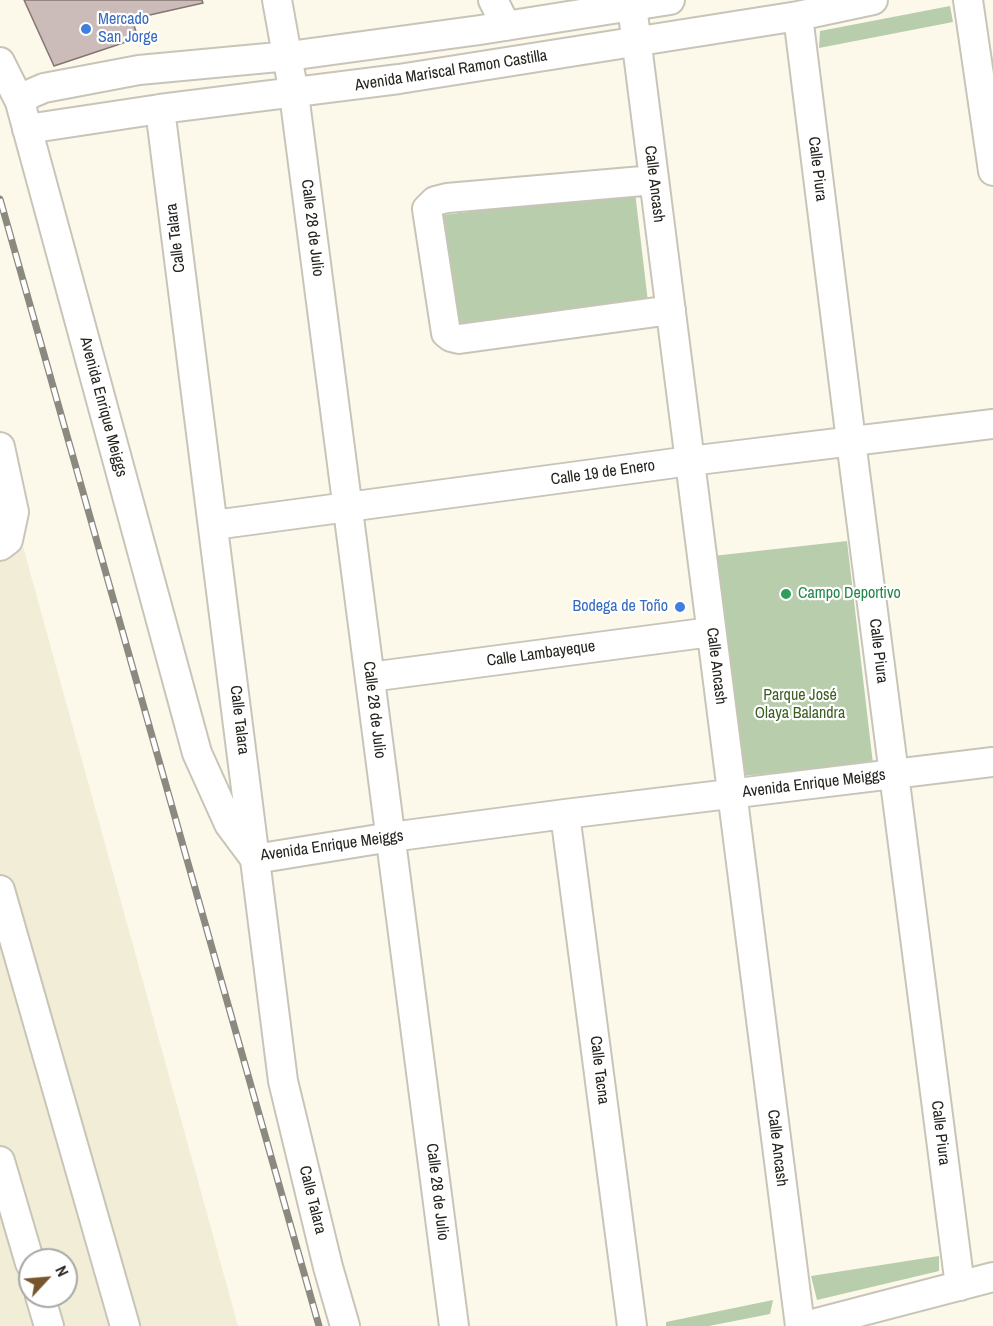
<!DOCTYPE html>
<html>
<head>
<meta charset="utf-8">
<style>
	body { margin:0 }
	#map { position:relative; width:993px; height:1326px; overflow:hidden; background:#fcf9eb; font-family:"Archivo Narrow",sans-serif }
	canvas { display:block }
	.north { position:absolute; left:18px; top:1248px; width:60px; height:60px; box-sizing:border-box; background:#fff; border:2px solid #a7a7a5; border-radius:50%; rotate:64deg; font-size:16px; font-weight:700; line-height:24px; text-align:center; color:#24231e }
	.north::after { content:''; display:block; margin:auto; width:21px; height:27px; background:#78562d; clip-path:polygon(50% 0,100% 100%,50% 72%,0 100%) }
</style>
</head>
<body>
<div id="map">
<canvas width="993" height="1326"></canvas>
<div class="north">N</div>
</div>
<script>
const context = document.querySelector('canvas').getContext('2d');
context.lineJoin = 'round';
function fill(path, color) { context.fillStyle = color; context.fill(path, 'evenodd'); }
const shape = rows => new Path2D(rows.map(r => 'M' + r).join(''));
function strokePath(path, color, width, dash) { context.strokeStyle = color; context.lineWidth = width; context.lineCap = dash ? 'butt' : 'round'; context.setLineDash(dash || []); context.stroke(path); }
function write(font, color, halo, rows, align = 'center') {
  context.font = font + ' "Archivo Narrow",sans-serif'; context.lineWidth = 4.5; context.setLineDash([]); context.textBaseline = 'middle'; context.strokeStyle = halo; context.fillStyle = color; for (const [text, x, y, turn = 0] of rows) {
    context.save(); context.translate(x, y); context.rotate((+turn || 0) * Math.PI / 180); context.textAlign = isNaN(turn) ? turn : align; if (halo) context.strokeText(text, 0, 0); context.fillText(text, 0, 0); context.restore();
  }
}
const built = shape([
	[0,463,238,1326,0,1326],
	[30,1260,66,1260,66,1296,30,1296]
]);
const green = shape([
	[950,6,953,22,819,48,820,31],
	[635,192,648,302,457,325,443,215],
	[847,541,873,764,742,776,713,556],
	[939,1256,939,1271,817,1300,811,1276],
	[773,1300,770,1314,709,1326,666,1326,666,1322]
]);
const building = shape([
	[24,0,202,0,203,3,132,19,138,38,54,66,24,0]
]);
const minor = shape([
	[277,0,294,94,454,1326],
	[493,0,506,26],
	[968,0,993,171],
	[632,6,800,1326],
	[798,16,851,441,960,1286],
	[0,62,20,102,197,753,229,824,255,859],
	[20,102,30,94,44,88,139,70,289,56,480,30,670,0],
	[160,109,283,1081,328,1267,345,1326],
	[27,129,160,109,399,79,798,16,873,0],
	[654,180,447,198,435,201,427,209,446,333,451,337,459,339,671,310],
	[0,447,14,512,8,540,0,546],
	[214,525,690,461,993,424],
	[370,677,711,632],
	[565,814,632,1326],
	[255,859,391,837,565,814,993,762],
	[0,890,125,1326],
	[0,1161,30,1263],
	[40,1296,49,1326],
	[805,1326,993,1277]
]);
const rail = shape([
	[0,199,319,1326]
]);
const markers = [
	[86,29,6,"#3f7fe0"],
	[786,594,6,"#2e9e5b"],
	[680,607,6,"#3f7fe0"]
];
const shopNames = [
	["Mercado",98,20],
	["San Jorge",98,38],
	["Bodega de Toño",668,607,"right"]
];
const streetNames = [
	["Avenida Mariscal Ramon Castilla",451,71,-9],
	["Calle Piura",817,169,83],
	["Calle Ancash",654,184,83],
	["Calle 28 de Julio",312,228,83],
	["Calle Talara",176,238,-97],
	["Avenida Enrique Meiggs",103,407,75],
	["Calle 19 de Enero",603,473,-8],
	["Calle Piura",878,651,83],
	["Calle Lambayeque",541,654,-8],
	["Calle Ancash",716,666,83],
	["Calle 28 de Julio",374,710,83],
	["Calle Talara",239,720,83],
	["Avenida Enrique Meiggs",814,784,-7],
	["Avenida Enrique Meiggs",332,846,-8],
	["Calle Tacna",599,1070,83],
	["Calle Piura",940,1133,83],
	["Calle Ancash",777,1148,83],
	["Calle 28 de Julio",437,1192,83],
	["Calle Talara",312,1200,76]
];
const leisureNames = [
	["Campo Deportivo",798,594]
];
const parkNames = [
	["Parque José",800,696],
	["Olaya Balandra",800,714]
];
fill(built, '#f2edd7');
fill(green, '#b8cdab');
fill(building, '#cbbbb9');
strokePath(building, '#847573', 1.5);
strokePath(minor, '#c8c5b8', 32);
strokePath(minor, '#fff', 28);
strokePath(rail, '#8b8980', 7);
strokePath(rail, '#fff', 4.5, [14]);
for (const [x, y, r, color] of markers) { const dot = new Path2D(); dot.arc(x, y, r, 0, 2 * Math.PI); context.fillStyle = color; context.fill(dot); strokePath(dot, '#fff', 2); }
write('16px', '#366cbe', '#fff', shopNames, 'left');
write('16px', '#24231e', '#fff', streetNames);
write('16px', '#27864d', '#fff', leisureNames, 'left');
write('16px', '#3d5e22', '#fff', parkNames);
</script>
</body>
</html>
